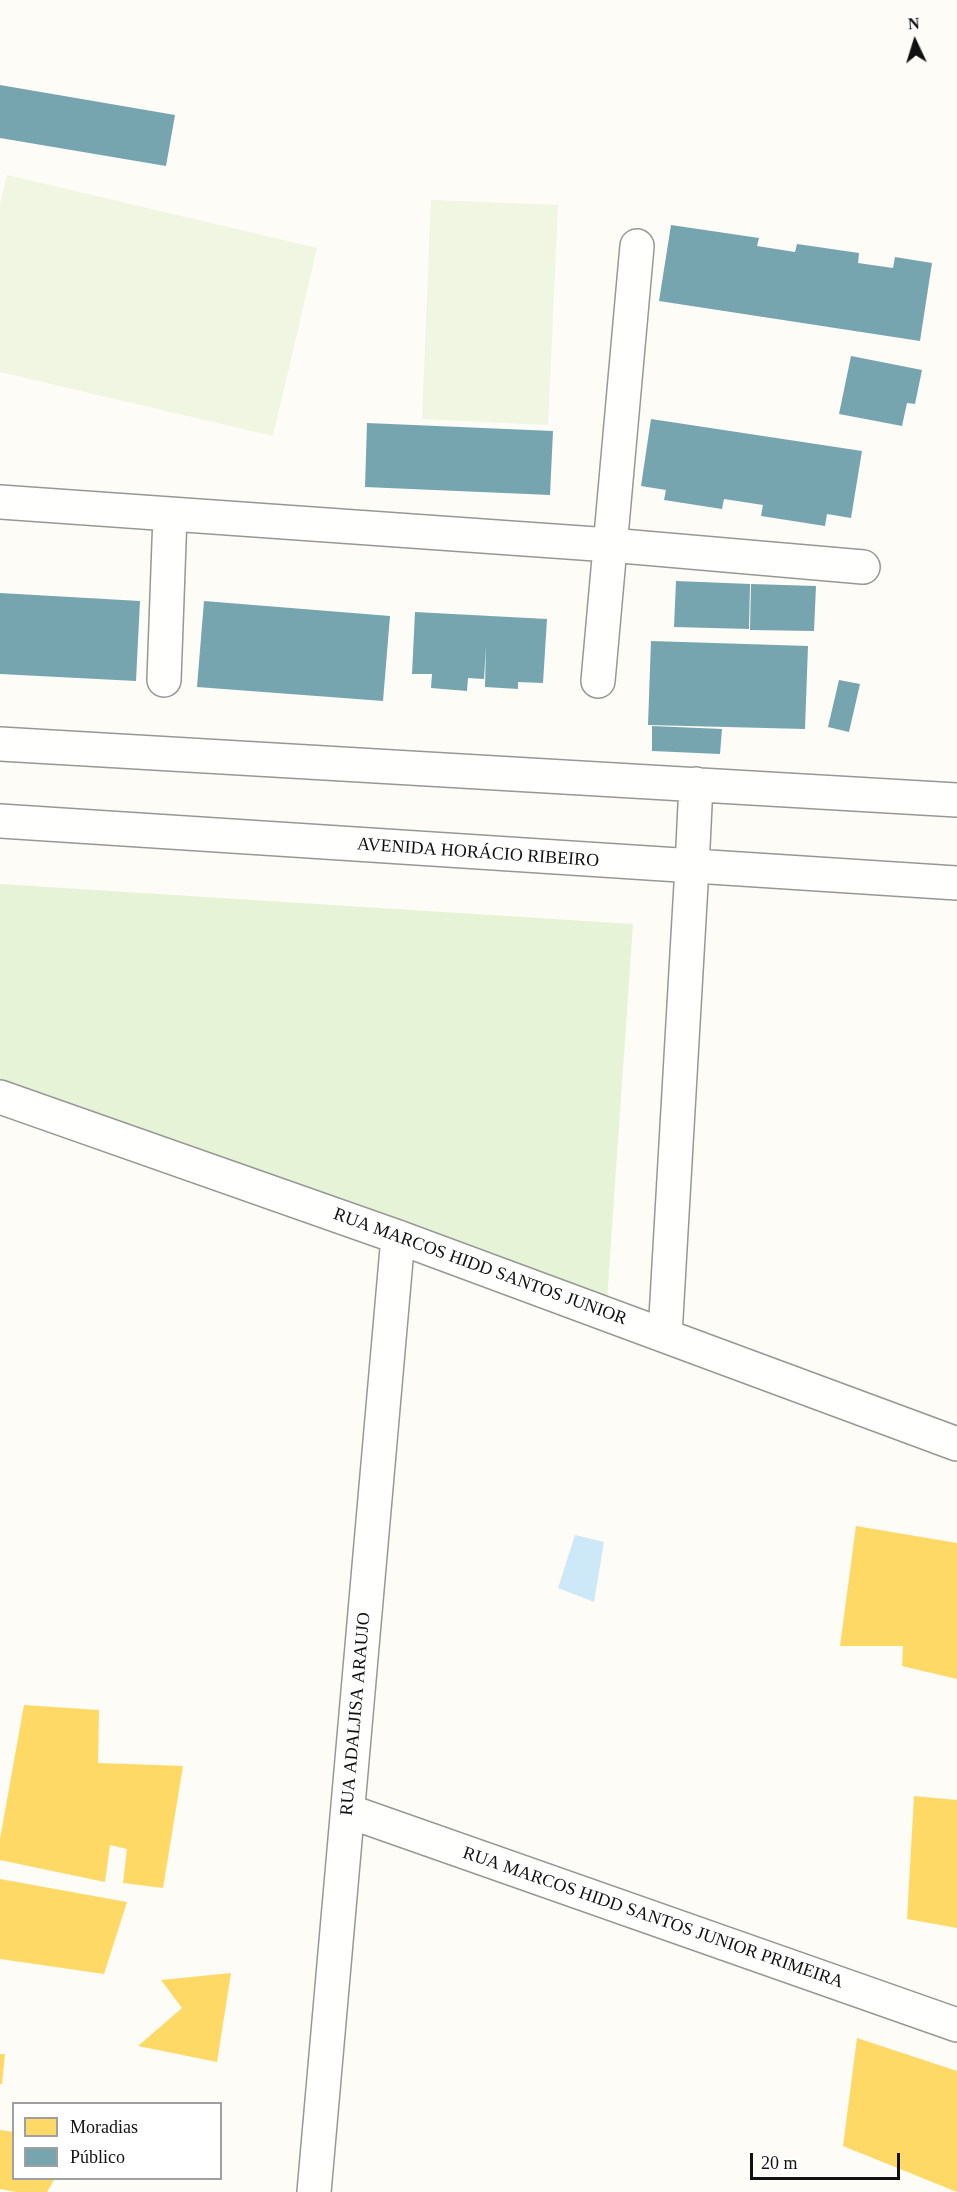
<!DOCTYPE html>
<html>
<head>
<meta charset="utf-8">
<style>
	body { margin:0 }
	#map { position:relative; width:957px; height:2192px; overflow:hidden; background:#fdfcf7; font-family:Georgia,serif }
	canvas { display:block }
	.legend { position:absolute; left:12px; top:2102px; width:210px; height:78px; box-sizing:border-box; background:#fff; border:2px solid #a0a0a0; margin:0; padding:8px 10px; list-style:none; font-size:18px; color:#111 }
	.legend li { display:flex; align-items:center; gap:12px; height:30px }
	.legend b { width:30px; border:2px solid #a0a0a0 }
	.north { position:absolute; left:885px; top:12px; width:60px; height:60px; -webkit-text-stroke:4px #fff; paint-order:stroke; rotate:356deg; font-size:16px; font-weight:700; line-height:24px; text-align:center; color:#111 }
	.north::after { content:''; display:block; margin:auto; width:21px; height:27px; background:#111; clip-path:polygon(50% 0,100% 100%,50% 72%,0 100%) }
	.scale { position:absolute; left:750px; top:2153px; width:150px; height:27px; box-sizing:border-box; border:3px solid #111; border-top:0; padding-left:8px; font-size:18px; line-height:21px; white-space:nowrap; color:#111; -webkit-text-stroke:4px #fff; paint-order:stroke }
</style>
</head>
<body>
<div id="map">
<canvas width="957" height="2192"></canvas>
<ul class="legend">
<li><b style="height:16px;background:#ffd966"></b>Moradias</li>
<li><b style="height:16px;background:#76a5af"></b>Público</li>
</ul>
<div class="north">N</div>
<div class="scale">20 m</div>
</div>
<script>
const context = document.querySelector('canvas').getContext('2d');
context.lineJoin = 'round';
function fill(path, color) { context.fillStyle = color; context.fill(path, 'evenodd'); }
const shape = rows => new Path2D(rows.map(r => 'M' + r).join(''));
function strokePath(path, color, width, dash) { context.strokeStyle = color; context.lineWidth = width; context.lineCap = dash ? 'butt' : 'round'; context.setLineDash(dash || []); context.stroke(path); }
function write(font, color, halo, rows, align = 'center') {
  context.font = font + ' Georgia,serif'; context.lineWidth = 6; context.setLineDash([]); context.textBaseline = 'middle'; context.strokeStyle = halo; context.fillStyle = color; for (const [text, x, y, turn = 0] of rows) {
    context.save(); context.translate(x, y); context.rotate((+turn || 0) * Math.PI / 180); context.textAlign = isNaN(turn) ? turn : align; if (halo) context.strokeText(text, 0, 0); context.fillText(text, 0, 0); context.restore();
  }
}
const green = shape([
	[0,884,633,924,607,1300,0,1081]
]);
const pitch = shape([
	[7,175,317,248,273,436,0,372,0,204],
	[431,200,558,205,548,425,422,419]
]);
const water = shape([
	[575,1535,604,1542,594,1602,558,1588]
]);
const homes = shape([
	[856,1526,957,1543,957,1679,902,1666,903,1646,840,1646],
	[24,1705,99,1710,98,1763,183,1766,163,1888,123,1883,127,1849,110,1845,105,1882,0,1860,0,1839],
	[914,1796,957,1800,957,1928,907,1919],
	[0,1879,127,1902,104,1974,0,1959],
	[231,1973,217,2062,138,2046,182,2008,161,1980],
	[857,2038,957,2071,957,2192,843,2146],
	[0,2054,5,2054,2,2084,0,2084],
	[0,2130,14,2132,14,2178,55,2178,47,2192,16,2192,0,2189]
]);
const public = shape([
	[0,85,175,115,166,166,0,138],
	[671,225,759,238,757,246,795,252,797,244,859,253,858,263,893,268,895,257,932,263,920,341,659,301],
	[851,356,922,370,915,404,907,403,902,426,839,414],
	[651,419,862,451,851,518,827,514,825,526,761,516,763,505,724,499,722,509,664,500,666,490,641,486],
	[367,423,553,431,550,495,365,487],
	[676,581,750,584,749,629,674,627],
	[751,584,816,586,814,631,750,630],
	[0,593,140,601,136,681,0,674],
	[204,601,390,616,383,701,197,687],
	[415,612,547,619,543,683,518,682,518,689,485,687,486,647,484,679,468,678,467,691,431,688,432,674,412,674],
	[651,641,808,646,805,729,648,725],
	[839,680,860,684,849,732,828,727],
	[652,726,722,729,720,754,652,751]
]);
const minor = shape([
	[0,502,610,545,863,567],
	[164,680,170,515],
	[598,681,637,246],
	[0,1097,398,1237,957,1444],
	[665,1335,692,867],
	[348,1811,957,2025],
	[314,2192,398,1237]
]);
const tertiary = shape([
	[0,744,957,800],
	[0,821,957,883],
	[692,867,696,784]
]);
const streetNames = [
	["AVENIDA HORÁCIO RIBEIRO",478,853,4],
	["RUA MARCOS HIDD SANTOS JUNIOR",480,1267,20],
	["RUA ADALJISA ARAUJO",356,1714,-85],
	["RUA MARCOS HIDD SANTOS JUNIOR PRIMEIRA",653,1918,19]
];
fill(green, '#e7f3d7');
fill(pitch, '#f0f6e1');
fill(water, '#cde8f7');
fill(homes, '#ffd966');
fill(public, '#76a5af');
strokePath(minor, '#979795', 36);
strokePath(tertiary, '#979795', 36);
strokePath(minor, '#fffffe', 33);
strokePath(tertiary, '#fffffe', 33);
write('18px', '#111', '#fff', streetNames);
</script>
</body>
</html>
